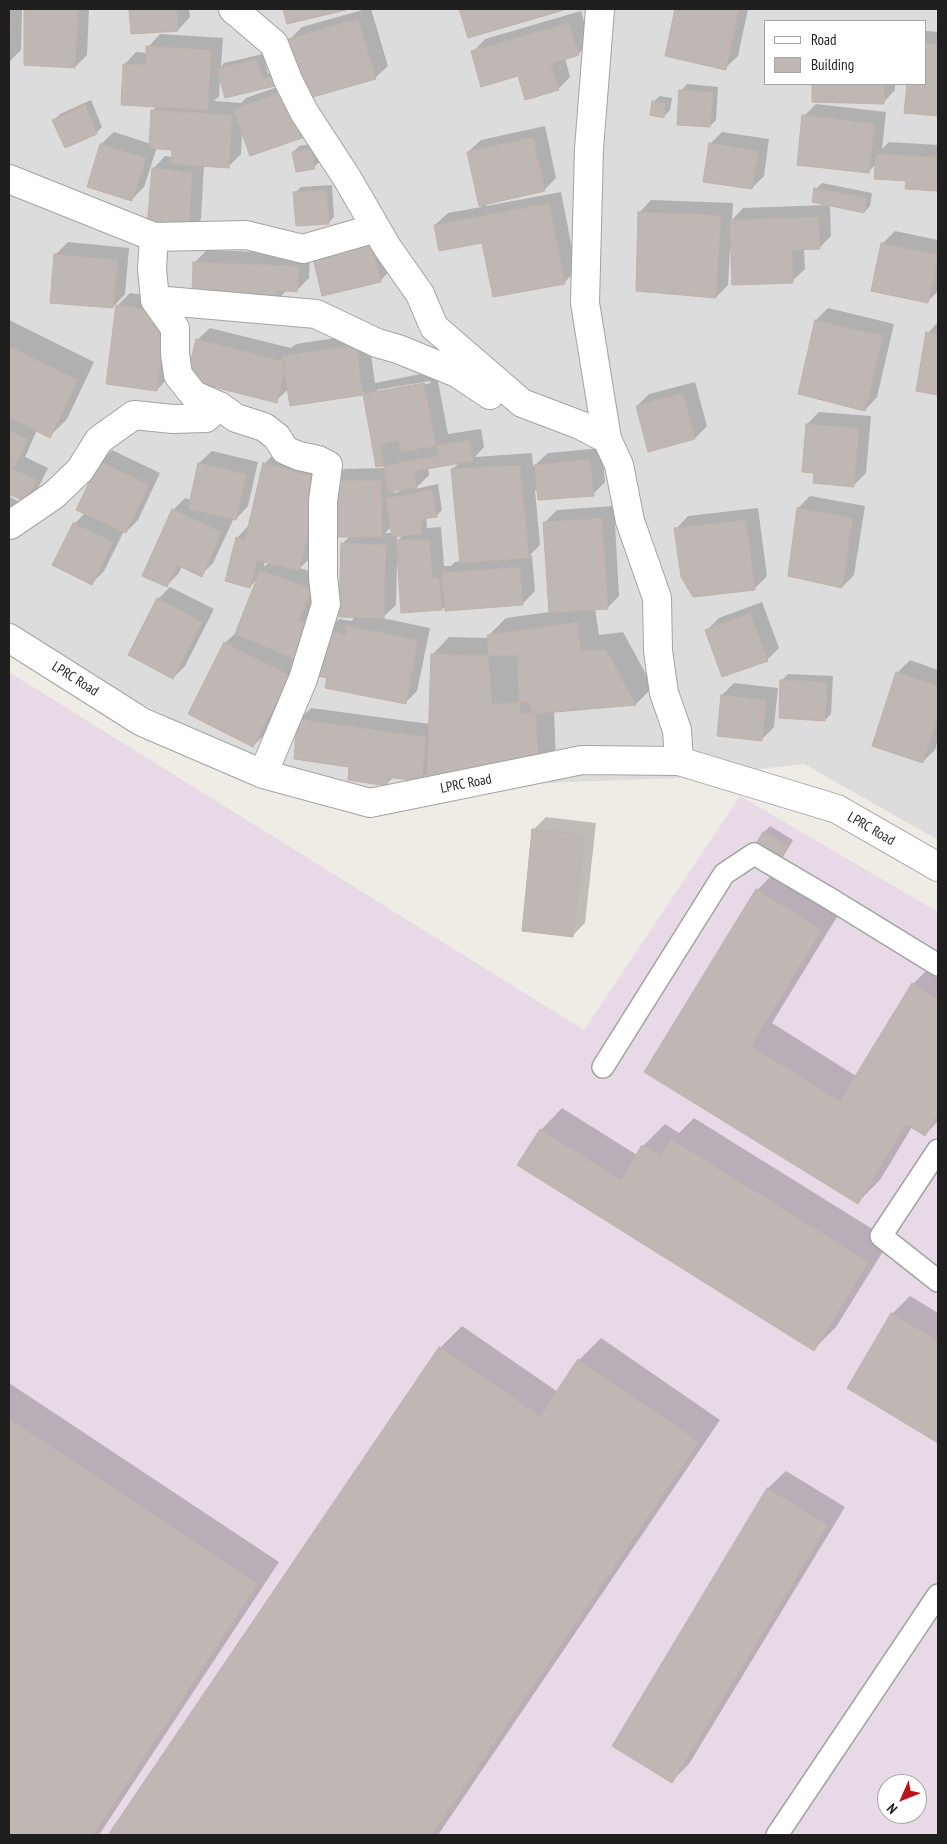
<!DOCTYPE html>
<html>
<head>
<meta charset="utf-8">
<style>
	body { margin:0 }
	#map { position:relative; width:947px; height:1844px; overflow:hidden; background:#efece6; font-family:"PT Sans Narrow",sans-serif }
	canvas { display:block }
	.frame { position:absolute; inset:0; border:10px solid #1f1f1f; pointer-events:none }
	.legend { position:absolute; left:764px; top:20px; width:162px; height:65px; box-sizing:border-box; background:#fff; border:1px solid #a5a5a5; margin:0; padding:6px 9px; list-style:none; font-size:15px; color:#1f1f1f }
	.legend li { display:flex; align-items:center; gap:10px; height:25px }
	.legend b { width:25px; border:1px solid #a5a5a5 }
	.north { position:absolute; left:877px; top:1774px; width:50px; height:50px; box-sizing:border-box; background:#fff; border:1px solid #a5a5a5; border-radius:50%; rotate:226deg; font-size:14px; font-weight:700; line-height:20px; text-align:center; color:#1f1f1f }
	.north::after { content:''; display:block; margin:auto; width:18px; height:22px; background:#bd111a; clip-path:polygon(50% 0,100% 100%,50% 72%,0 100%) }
</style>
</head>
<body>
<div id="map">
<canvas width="947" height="1844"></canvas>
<div class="frame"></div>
<ul class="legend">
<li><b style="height:6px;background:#fff"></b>Road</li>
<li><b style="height:14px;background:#bfb7b3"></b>Building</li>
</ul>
<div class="north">N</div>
</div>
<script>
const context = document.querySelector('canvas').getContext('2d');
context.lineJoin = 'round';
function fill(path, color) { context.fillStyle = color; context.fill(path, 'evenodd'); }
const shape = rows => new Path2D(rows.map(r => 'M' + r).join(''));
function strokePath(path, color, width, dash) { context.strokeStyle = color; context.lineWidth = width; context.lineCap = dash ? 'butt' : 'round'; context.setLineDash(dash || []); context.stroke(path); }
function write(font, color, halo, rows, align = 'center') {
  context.font = font + ' "PT Sans Narrow",sans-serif'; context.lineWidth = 4; context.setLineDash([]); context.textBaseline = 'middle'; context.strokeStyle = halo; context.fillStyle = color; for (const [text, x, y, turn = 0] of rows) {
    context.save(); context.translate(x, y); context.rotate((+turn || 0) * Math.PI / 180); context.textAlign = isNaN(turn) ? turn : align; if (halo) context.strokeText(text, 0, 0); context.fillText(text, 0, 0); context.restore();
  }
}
const residential = shape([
	[9,9,938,9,938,840,804,764,678,778,440,787,364,795,266,765,125,696,9,623],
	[766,21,926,21,926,84,766,84]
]);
const industrial = shape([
	[9,672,584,1030,740,796,938,912,938,1835,9,1835],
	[887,1784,917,1784,917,1814,887,1814]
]);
const shadow = shape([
	[9,9,22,9,21,50,9,62],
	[26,9,89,9,87,55,75,67,26,64],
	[131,9,189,9,190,17,178,30,132,33],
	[284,9,345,9,288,23],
	[366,9,371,9,388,66,375,78,290,39,302,27],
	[461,9,563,9,468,36],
	[676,9,748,9,738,56,725,68,666,55],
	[581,11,590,42,578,54,565,58,570,77,558,89,518,75,473,52,485,39],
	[926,31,938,32,938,115,906,112,908,84,926,84],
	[160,34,223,38,221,67,224,63,263,54,268,74,282,70,278,84,220,79,219,96,214,101,241,103,246,98,297,80,313,124,301,137,242,132,241,154,229,166,204,165,201,219,189,231,153,169,165,156,173,157,173,148,157,147,144,187,132,199,89,186,101,144,114,132,151,144,152,111,157,106,124,65,136,52,147,53,148,47],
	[687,84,718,87,716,120,710,126,681,91],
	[814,84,895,84,895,90,883,103,813,101],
	[660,96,672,98,670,110,664,116,653,102],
	[91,100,102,127,96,133,54,120,60,114],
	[816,104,886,112,882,149,889,142,938,145,938,190,907,188,908,179,876,164,869,171,804,116],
	[545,126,556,178,544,190,485,203,486,206,561,192,576,270,564,283,483,242,435,225,448,213,481,207,468,152,481,140],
	[722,132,769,139,764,176,752,188,710,144],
	[318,143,320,161,314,167,293,152,299,146],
	[822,183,872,193,870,206,864,212,830,205,831,236,819,248,804,249,805,269,792,281,730,250,728,285,716,297,639,213,651,200,733,203,732,220,743,208,828,205,816,189],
	[332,185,334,217,328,223,295,193,301,187],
	[895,231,938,240,938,291,927,302,882,244],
	[384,232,392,268,380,281,314,258],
	[68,242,129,248,125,294,113,307,56,254],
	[207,250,310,254,309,278,297,290,287,290,276,301,194,263],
	[130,293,178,300,169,377,157,390,108,383,118,305],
	[828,308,894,324,877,397,865,410,816,320],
	[9,320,94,362,67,419,50,436,37,430,25,457,48,468,38,488,26,501,9,492],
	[938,322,938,394,918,390,928,333],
	[210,328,291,348,296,344,368,333,375,383,436,371,448,434,481,429,484,447,475,457,532,453,533,467,548,453,602,448,605,482,593,494,535,490,540,545,529,556,532,555,535,591,523,603,446,605,442,609,399,559,397,560,396,605,382,618,430,628,417,691,405,703,328,677,327,631,339,619,351,621,356,616,342,544,350,536,332,481,344,469,385,468,384,465,378,466,364,392,362,393,288,389,276,401,197,340],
	[430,381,431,383,377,393,377,390],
	[460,462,452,469,461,561,455,562,451,566,444,566,441,527,427,528,426,517,436,516,442,510,438,484,415,489,429,475,428,467],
	[401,489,401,491,394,493,394,490],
	[392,526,393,533,385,533],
	[403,535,397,541,397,536],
	[695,382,707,426,695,438,637,406,649,394],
	[819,412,871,416,866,473,853,486,807,424],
	[112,450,160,473,138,520,126,532,124,531,104,571,92,583,54,564,74,524,85,513,100,462],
	[212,451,258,462,248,506,236,519,234,518,213,563,201,575,182,566,179,573,167,585,173,510,185,498,191,500,199,463],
	[276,452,333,466,311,557,300,568,323,576,301,663,265,734,253,746,225,643,238,631,257,579,250,587,237,538,249,525,264,464],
	[265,561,269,562,264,567],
	[9,496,19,502,9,517],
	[810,496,865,506,854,575,842,587,798,508],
	[614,506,619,596,607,608,595,609,599,635,623,632,653,687,636,704,554,711,556,761,429,773,421,780,394,777,386,784,350,766,299,720,311,708,430,724,432,655,449,637,488,638,488,636,506,618,550,612,545,522,557,510],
	[758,508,767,576,754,589,676,529,688,516],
	[170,587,214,609,185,666,173,678,158,599],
	[762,602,779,648,767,660,707,630,719,618],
	[910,660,938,670,938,739,935,750,922,762,873,745,898,672],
	[788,674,833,676,831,714,825,720,782,680],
	[734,683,778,688,774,727,762,739,722,695],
	[546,817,596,823,585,923,572,936,534,829],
	[770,826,793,840,783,857,777,863,754,850,764,832],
	[779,868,843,907,772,1023,856,1076,913,984,935,962,938,964,938,1121,925,1135,912,1127,880,1180,858,1202,646,1071,757,890],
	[562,1108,637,1155,643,1146,665,1124,679,1133,694,1118,890,1240,836,1327,814,1349,541,1130],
	[910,1296,938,1313,938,1442,848,1388,892,1314],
	[462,1326,558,1392,579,1360,601,1338,720,1420,438,1835,110,1835,440,1348],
	[9,1383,279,1562,99,1835,9,1835],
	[786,1471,845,1507,689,1764,672,1781,613,1746,768,1488]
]);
const building = shape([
	[9,9,11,9,9,63,9,9],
	[24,9,78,9,75,68,24,65,24,9],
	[129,9,177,9,178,31,131,34,129,9],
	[283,9,350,9,287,24,283,9],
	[459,9,563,9,564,10,468,38,459,9],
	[675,9,739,9,726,70,665,56,675,9],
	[358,19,376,79,306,99,288,39,358,19],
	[569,23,579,55,551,64,559,90,525,100,518,76,481,87,471,51,569,23],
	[926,43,938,45,938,116,904,113,907,84,926,84,926,43],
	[146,46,211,50,208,110,121,105,123,64,146,65,146,46],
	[257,59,263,79,276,75,279,85,225,98,217,69,257,59],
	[812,84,884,84,884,104,812,102,812,84],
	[679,90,713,92,710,127,677,125,679,90],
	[285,91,302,138,250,156,233,109,285,91],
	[652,101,666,103,664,118,650,115,652,101],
	[85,105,97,134,65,148,52,120,85,105],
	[151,110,232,115,229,168,171,164,172,150,149,148,151,110],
	[802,115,875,124,869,173,797,165,802,115],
	[533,137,545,191,479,206,467,152,533,137],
	[709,143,758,151,752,189,703,182,709,143],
	[100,144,146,158,132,201,87,187,100,144],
	[312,148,315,169,296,172,292,152,312,148],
	[876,154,938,157,938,191,905,189,906,181,874,179,876,154],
	[152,168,192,172,189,232,147,227,152,168],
	[814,188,867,198,864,213,812,202,814,188],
	[326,190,329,224,296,226,293,192,326,190],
	[549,203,565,284,493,297,482,243,439,251,434,225,549,203],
	[638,212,721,215,716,298,636,291,638,212],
	[819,217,820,249,792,250,793,283,732,285,730,220,819,217],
	[881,243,938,255,928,303,871,291,881,243],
	[372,244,381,282,322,296,313,258,372,244],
	[54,254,118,260,113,308,50,303,54,254],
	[193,262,299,266,297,292,276,290,276,303,192,299,193,262],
	[116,305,167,312,157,391,106,384,116,305],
	[815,320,883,336,865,411,798,394,815,320],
	[926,332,938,334,938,395,916,391,926,332],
	[196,339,286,362,277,403,186,380,196,339],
	[356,345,363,395,290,406,282,356,356,345],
	[9,346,78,380,50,438,9,417,9,346],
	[424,383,438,456,376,467,363,394,424,383],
	[683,393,695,439,648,452,636,406,683,393],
	[806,424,859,428,854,487,813,483,814,473,802,472,806,424],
	[9,430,28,439,13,469,37,480,26,502,9,494,9,430],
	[469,440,473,461,414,471,417,488,388,492,380,444,399,441,400,452,469,440],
	[590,459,594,496,538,500,534,465,590,459],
	[99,461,149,485,126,533,76,510,99,461],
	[198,463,246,474,236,520,188,509,198,463],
	[263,463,322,478,299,571,257,560,250,588,225,581,236,537,245,540,263,463],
	[520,465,529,558,460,563,451,469,520,465],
	[381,480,382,537,332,537,331,481,381,480],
	[432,489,437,517,421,519,421,534,392,537,386,499,432,489],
	[797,508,853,518,842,588,788,576,797,508],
	[172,509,222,532,202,577,177,565,167,587,142,576,172,509],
	[602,518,608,609,549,613,543,522,602,518],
	[746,520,755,590,693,597,681,577,674,528,746,520],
	[73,523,113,542,92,585,52,565,73,523],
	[430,539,432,578,439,578,442,610,401,613,396,540,430,539],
	[341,543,386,545,384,618,339,617,341,543],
	[520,567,523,605,445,611,442,573,520,567],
	[260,570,312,589,299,620,311,625,299,661,235,634,260,570],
	[157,598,202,622,173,679,128,655,157,598],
	[750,613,768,661,722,677,705,630,750,613],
	[577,622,581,651,606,649,636,705,532,714,529,702,492,704,487,635,577,622],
	[345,625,418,640,406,704,325,688,327,678,318,676,326,630,346,635,345,625],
	[224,642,290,676,253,747,188,714,224,642],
	[431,654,517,656,520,714,536,712,539,780,427,777,431,654],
	[896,672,938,686,938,717,923,763,872,746,896,672],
	[780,680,827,682,825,721,779,718,780,680],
	[721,695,766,700,762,741,717,736,721,695],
	[297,719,426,737,422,782,388,777,387,786,348,780,349,767,294,759,297,719],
	[532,829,584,835,573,937,522,931,532,829],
	[763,832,788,846,777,864,752,850,763,832],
	[756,889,822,930,751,1046,840,1101,912,983,938,999,938,1114,925,1136,906,1124,858,1204,644,1072,756,889],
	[540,1129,621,1180,642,1145,660,1156,671,1139,869,1262,814,1351,517,1165,540,1129],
	[891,1313,938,1341,938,1443,847,1388,891,1313],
	[439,1347,540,1416,578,1359,699,1442,432,1835,108,1835,439,1347],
	[9,1419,258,1584,93,1835,9,1835,9,1419],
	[767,1488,828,1525,672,1783,612,1746,767,1488]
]);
const lane = shape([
	[603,1067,724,874,754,854,829,898,938,965],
	[938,1150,881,1236,938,1281],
	[777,1835,938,1595]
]);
const street = shape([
	[233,9,274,44,288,80,304,112,347,178,387,247,420,294,434,327,522,403,580,425,607,439,619,465,630,521,657,598,658,651,664,693,677,730,679,761],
	[600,9,589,149,585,303,607,439],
	[9,179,154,237,246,235,303,249,376,228],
	[154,237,152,269,155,300,175,328,175,354,178,375,194,395,219,406,236,418,264,427,277,437,285,450,299,456,318,460,328,465,323,501,323,577,326,604,303,679,263,774],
	[155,300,316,314,377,343,398,349,457,373,490,395],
	[10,525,54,495,80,470,99,440,134,415,173,419,206,418,219,406],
	[9,638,142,722,263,774,370,803,582,760,679,761,837,809,938,867]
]);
const streetNames = [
	["LPRC Road",75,679,32],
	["LPRC Road",466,784,-11],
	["LPRC Road",871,829,30]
];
fill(residential, '#dddcdc');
fill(industrial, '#e8d9e6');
fill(shadow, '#0003');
fill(building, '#bfb7b3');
strokePath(building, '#c0b2aa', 1);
strokePath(lane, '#a3a3a3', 24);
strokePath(street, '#a3a3a3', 30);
strokePath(lane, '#fff', 21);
strokePath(street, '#fff', 28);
write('14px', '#1f1f1f', '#fff', streetNames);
</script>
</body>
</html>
